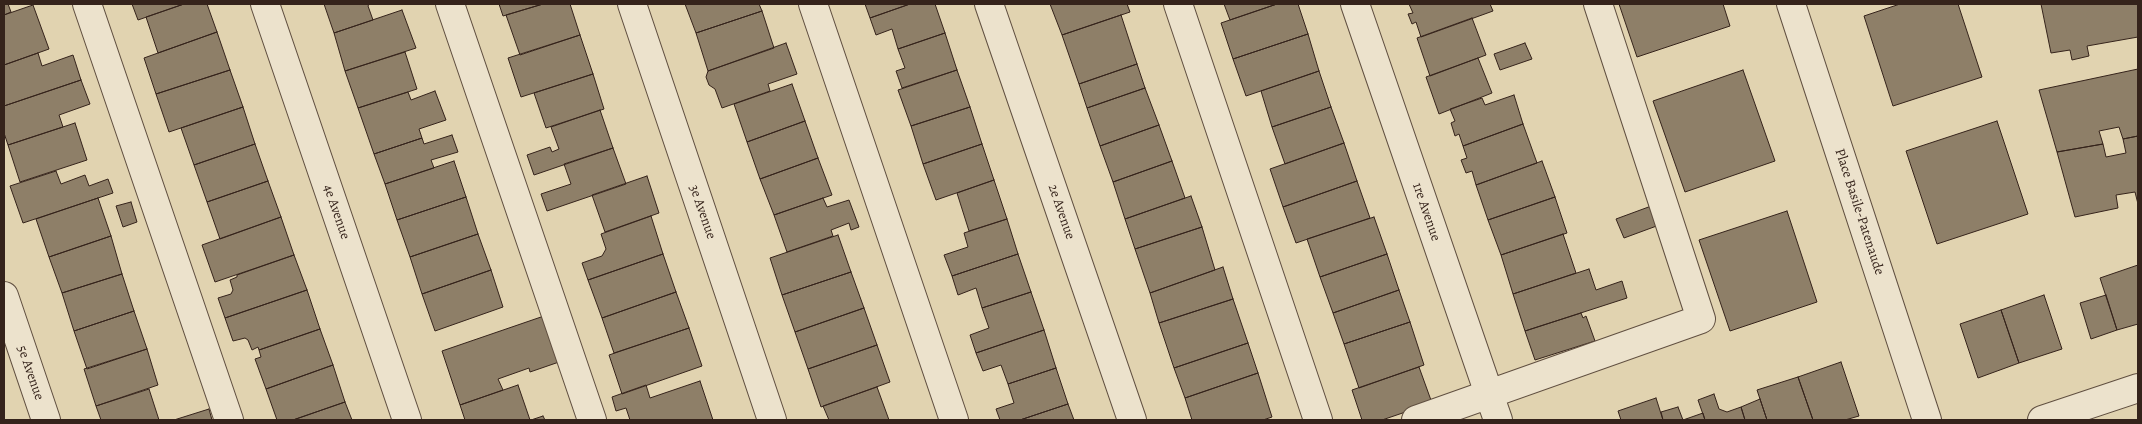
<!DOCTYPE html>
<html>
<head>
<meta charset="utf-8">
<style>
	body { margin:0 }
	#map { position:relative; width:2142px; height:424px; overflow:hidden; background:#e1d3b0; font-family:Alegreya,serif }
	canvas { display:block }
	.frame { position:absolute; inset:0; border:5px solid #35231b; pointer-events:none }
</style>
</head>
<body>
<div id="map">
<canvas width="2142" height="424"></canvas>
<div class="frame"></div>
</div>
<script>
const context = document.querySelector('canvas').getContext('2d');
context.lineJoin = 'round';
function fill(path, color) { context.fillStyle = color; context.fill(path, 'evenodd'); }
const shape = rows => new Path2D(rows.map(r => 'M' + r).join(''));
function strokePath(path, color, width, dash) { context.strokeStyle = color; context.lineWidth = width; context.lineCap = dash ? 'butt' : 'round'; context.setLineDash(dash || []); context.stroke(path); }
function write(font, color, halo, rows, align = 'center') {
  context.font = font + ' Alegreya,serif'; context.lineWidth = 4; context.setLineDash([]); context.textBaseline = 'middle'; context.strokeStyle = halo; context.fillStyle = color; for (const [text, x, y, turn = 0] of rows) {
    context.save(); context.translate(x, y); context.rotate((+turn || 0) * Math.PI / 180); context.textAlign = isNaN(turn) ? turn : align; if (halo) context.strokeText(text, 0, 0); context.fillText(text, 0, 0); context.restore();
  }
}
const building = shape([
	[4,4,8,4,11,12,4,15,4,4],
	[132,4,184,4,138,20,132,4],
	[184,4,207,4,217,32,158,53,146,17,184,4],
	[324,4,369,4,368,6,373,20,334,33,324,4],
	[499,4,543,4,503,16,499,4],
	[543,4,570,4,580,35,520,55,506,15,543,4],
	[685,4,759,4,762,11,696,33,685,4],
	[865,4,910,4,870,18,865,4],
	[910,4,935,4,945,33,898,49,892,29,876,35,870,18,910,4],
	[1050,4,1127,4,1130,12,1062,35,1050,4],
	[1224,4,1277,4,1230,20,1224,4],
	[1277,4,1298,4,1308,34,1233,59,1221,23,1277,4],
	[1409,4,1490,4,1493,11,1421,37,1416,22,1412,24,1408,14,1413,13,1409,4],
	[1619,4,1723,4,1730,26,1637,57,1619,4],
	[1900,4,1958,4,1982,77,1893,106,1864,16,1900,4],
	[2041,4,2138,4,2138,37,2087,46,2089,56,2072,60,2070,50,2051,53,2041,4],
	[33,5,49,49,4,65,4,15,33,5],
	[402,10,416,48,345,71,334,33,402,10],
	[762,11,774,48,708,71,696,33,762,11],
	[1121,15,1137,64,1079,84,1062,35,1121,15],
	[1472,18,1486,55,1430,76,1417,38,1472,18],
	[217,32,230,70,156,94,144,58,217,32],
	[945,33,957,70,902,88,896,71,905,68,898,49,945,33],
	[1308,34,1319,71,1246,96,1233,59,1308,34],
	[580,35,593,74,521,97,508,58,580,35],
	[786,43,797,74,768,84,770,91,722,108,715,89,709,85,706,77,708,71,786,43],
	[1525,43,1532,59,1500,70,1494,54,1525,43],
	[405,52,417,89,358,108,345,71,405,52],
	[38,53,42,66,73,55,81,80,4,106,4,65,38,53],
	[1478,58,1492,93,1439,114,1426,77,1478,58],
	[1137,64,1145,88,1087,108,1079,84,1137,64],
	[2138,69,2138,136,2123,139,2119,127,2099,131,2103,144,2057,152,2039,90,2138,69],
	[230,70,243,107,169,132,156,94,230,70],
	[957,70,970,107,911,126,898,90,957,70],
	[1743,70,1775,161,1685,192,1653,101,1743,70],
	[1319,71,1331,107,1272,127,1261,91,1319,71],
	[593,74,604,109,546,128,534,93,593,74],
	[81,80,90,104,59,115,63,127,8,145,4,133,4,106,81,80],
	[792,84,805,121,747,142,734,104,792,84],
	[1145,88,1159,125,1100,146,1087,108,1145,88],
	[435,91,446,120,419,129,422,138,374,154,358,108,408,92,411,100,435,91],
	[1514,95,1523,124,1463,146,1459,134,1455,136,1451,123,1455,121,1450,109,1482,98,1485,105,1514,95],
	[243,107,255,144,194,165,181,128,243,107],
	[970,107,982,144,923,164,911,126,970,107],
	[1331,107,1344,143,1285,164,1272,127,1331,107],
	[600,110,613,148,534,175,527,155,550,147,552,152,559,149,551,127,600,110],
	[805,121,818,158,760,179,747,142,805,121],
	[1997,121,2028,214,1937,244,1906,151,1997,121],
	[75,123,87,160,20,182,8,145,75,123],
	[1523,124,1537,163,1476,185,1472,171,1466,173,1461,160,1467,158,1463,146,1523,124],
	[1159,125,1172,161,1113,182,1100,146,1159,125],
	[452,135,458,152,431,160,434,168,385,184,374,154,422,138,424,144,452,135],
	[2138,136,2138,204,2135,192,2116,195,2118,208,2075,217,2057,152,2103,144,2106,157,2126,153,2123,139,2138,136],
	[1344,143,1357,181,1283,207,1270,169,1344,143],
	[255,144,268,181,207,202,194,165,255,144],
	[982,144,994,180,936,200,923,164,982,144],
	[613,148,626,184,547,211,541,194,571,184,564,164,613,148],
	[818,158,832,195,774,215,760,179,818,158],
	[454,161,466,197,397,220,385,184,454,161],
	[1172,161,1185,198,1125,219,1113,182,1172,161],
	[1542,161,1555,197,1488,220,1476,185,1542,161],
	[56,171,61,184,85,175,89,186,108,179,113,193,23,223,10,186,56,171],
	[647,176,659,213,605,232,592,195,647,176],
	[994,180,1007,219,969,231,957,193,994,180],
	[268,181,281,217,220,239,207,202,268,181],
	[1357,181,1370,218,1296,243,1283,207,1357,181],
	[1191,196,1202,227,1135,249,1125,219,1191,196],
	[466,197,478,234,410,257,397,220,466,197],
	[1555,197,1567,233,1501,255,1488,220,1555,197],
	[98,198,111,236,49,257,36,219,98,198],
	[823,198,827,207,849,200,859,227,851,230,849,223,831,230,833,236,787,252,774,215,823,198],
	[131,202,137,222,123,227,116,206,131,202],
	[1654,205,1662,224,1624,238,1616,219,1654,205],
	[1787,211,1817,302,1730,331,1699,240,1787,211],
	[651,216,663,254,588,280,582,263,602,256,606,249,601,234,651,216],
	[281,217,294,255,215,282,202,245,281,217],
	[1374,217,1387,254,1320,277,1307,239,1374,217],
	[1007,219,1018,254,952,276,944,255,968,247,964,233,1007,219],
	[1202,227,1215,270,1150,293,1135,249,1202,227],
	[478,234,491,270,422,294,410,257,478,234],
	[1563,234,1576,273,1513,294,1501,255,1563,234],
	[838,235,851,272,782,295,770,258,838,235],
	[111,236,122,274,62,293,49,257,111,236],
	[663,254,676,292,602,318,588,280,663,254],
	[1018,254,1031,292,982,308,976,288,958,295,952,276,1018,254],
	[1387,254,1399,290,1333,313,1320,277,1387,254],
	[294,255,307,290,225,318,218,298,231,294,233,290,230,280,237,277,237,275,294,255],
	[2138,265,2138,324,2117,330,2100,278,2138,265],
	[1223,267,1233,299,1159,323,1150,293,1223,267],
	[1589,269,1596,290,1622,281,1627,298,1525,331,1513,294,1589,269],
	[491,270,503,307,435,331,422,294,491,270],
	[851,272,864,308,795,332,782,295,851,272],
	[122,274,134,311,74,331,62,293,122,274],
	[307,290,320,329,259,350,258,347,252,350,248,340,245,338,233,341,225,318,307,290],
	[1399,290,1410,322,1344,344,1333,313,1399,290],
	[676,292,689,328,614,353,602,318,676,292],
	[1031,292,1044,330,976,353,970,335,989,328,982,308,1031,292],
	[2044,295,2062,349,2019,363,2001,310,2044,295],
	[2106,295,2117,330,2091,339,2080,303,2106,295],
	[1233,299,1248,343,1174,368,1159,323,1233,299],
	[864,308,877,345,808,369,795,332,864,308],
	[2001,310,2019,363,1978,378,1960,324,2001,310],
	[134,311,147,349,87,369,74,331,134,311],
	[1581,313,1583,318,1586,316,1595,341,1535,360,1525,331,1581,313],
	[544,316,559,362,530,372,529,368,498,379,503,390,460,405,442,351,544,316],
	[1410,322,1424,365,1359,388,1344,344,1410,322],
	[689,328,702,366,622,394,609,355,689,328],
	[320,329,333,365,266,389,255,359,261,357,259,350,320,329],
	[1044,330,1056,368,1008,384,1001,365,983,371,976,353,1044,330],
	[1248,343,1258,373,1185,398,1174,368,1248,343],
	[877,345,890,382,821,407,808,369,877,345],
	[147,349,158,385,96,406,84,369,147,349],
	[1841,362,1859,416,1845,420,1813,420,1798,377,1841,362],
	[333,365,345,402,293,420,277,420,266,389,333,365],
	[1419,367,1432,403,1382,420,1362,420,1352,390,1419,367],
	[1056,368,1068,404,1020,420,1000,420,996,409,1014,403,1008,384,1056,368],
	[1258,373,1272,417,1263,420,1192,420,1185,398,1258,373],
	[1798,377,1813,420,1767,420,1757,390,1798,377],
	[700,381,713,420,630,420,626,408,616,411,612,397,646,385,650,398,700,381],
	[518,385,530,420,465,420,460,405,518,385],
	[877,387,889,420,829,420,823,406,877,387],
	[149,389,159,420,101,420,96,406,149,389],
	[1714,394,1719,409,1727,412,1741,407,1745,420,1705,420,1698,400,1714,394],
	[1656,398,1663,420,1621,420,1618,411,1656,398],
	[1760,399,1767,420,1745,420,1741,407,1760,399],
	[345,402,352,420,293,420,345,402],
	[1068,404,1074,420,1020,420,1068,404],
	[1678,407,1683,420,1703,413,1705,420,1663,420,1661,412,1678,407],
	[209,409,212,420,174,420,209,409],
	[543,416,545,420,531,420,543,416]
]);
const minor = shape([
	[87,4,229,420],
	[265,4,407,420],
	[450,4,592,420],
	[632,4,772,420],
	[813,4,954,420],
	[989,4,1132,420],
	[1178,4,1318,420],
	[1355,4,1498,420],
	[1791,4,1927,420],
	[4,296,46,420],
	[1416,420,1701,319,1598,4],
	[2042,420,2138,388]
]);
const streetNames = [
	["4e Avenue",336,212,71],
	["3e Avenue",702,212,71],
	["2e Avenue",1061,212,71],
	["1re Avenue",1426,212,71],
	["Place Basile-Patenaude",1859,212,72],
	["5e Avenue",30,373,71]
];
fill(building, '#8e7f68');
strokePath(building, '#35231b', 1);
strokePath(minor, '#604f40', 30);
strokePath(minor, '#ece2cc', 28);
write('14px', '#35231b', '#ece2cc', streetNames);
</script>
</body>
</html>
